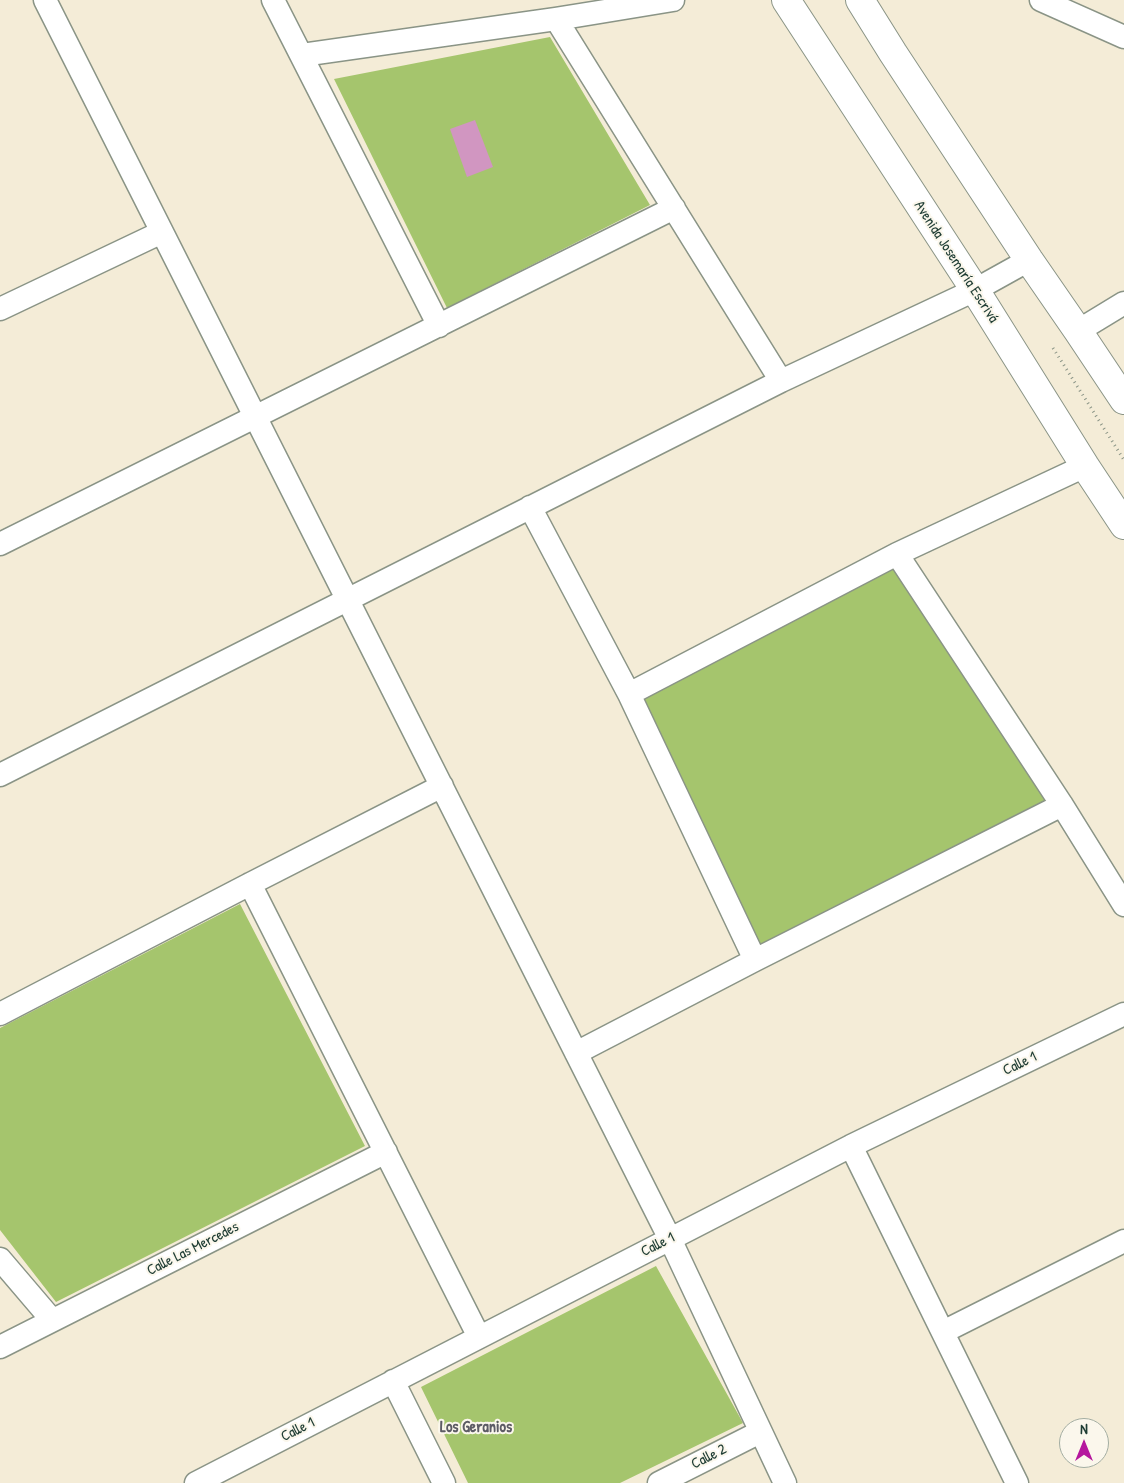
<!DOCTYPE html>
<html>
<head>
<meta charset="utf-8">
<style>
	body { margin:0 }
	#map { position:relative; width:1124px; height:1483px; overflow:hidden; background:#f4ecd7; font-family:"Patrick Hand",sans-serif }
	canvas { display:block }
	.north { position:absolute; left:1059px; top:1418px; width:50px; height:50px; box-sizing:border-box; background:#fbf7ec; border:1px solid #a3ada2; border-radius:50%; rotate:0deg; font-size:14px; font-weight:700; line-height:20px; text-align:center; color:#1f3d34 }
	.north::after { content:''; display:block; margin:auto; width:18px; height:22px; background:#b5179e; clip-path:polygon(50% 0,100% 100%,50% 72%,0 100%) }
</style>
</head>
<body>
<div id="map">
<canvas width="1124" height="1483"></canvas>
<div class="north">N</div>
</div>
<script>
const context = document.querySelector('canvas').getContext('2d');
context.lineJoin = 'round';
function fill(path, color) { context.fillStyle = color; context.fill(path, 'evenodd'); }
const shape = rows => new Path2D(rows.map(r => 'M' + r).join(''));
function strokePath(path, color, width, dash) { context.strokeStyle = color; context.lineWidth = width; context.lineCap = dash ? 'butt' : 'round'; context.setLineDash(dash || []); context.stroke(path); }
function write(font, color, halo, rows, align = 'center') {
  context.font = font + ' "Patrick Hand",sans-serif'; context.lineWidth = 4; context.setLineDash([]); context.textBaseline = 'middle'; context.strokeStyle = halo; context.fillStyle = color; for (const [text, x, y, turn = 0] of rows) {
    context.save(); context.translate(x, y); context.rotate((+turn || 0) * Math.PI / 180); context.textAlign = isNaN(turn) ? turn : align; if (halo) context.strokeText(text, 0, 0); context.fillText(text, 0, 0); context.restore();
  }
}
const green = shape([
	[550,37,650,205,447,308,334,79],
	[897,554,1062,805,755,960,629,694],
	[240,904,365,1146,56,1302,0,1230,0,1028],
	[656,1266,743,1423,620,1483,468,1483,421,1387]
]);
const building = shape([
	[475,120,493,167,467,177,450,129]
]);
const path = shape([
	[1053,348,1124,460]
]);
const street = shape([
	[45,0,670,1239,785,1483],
	[273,0,439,326],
	[1041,0,1124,37],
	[556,19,781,381],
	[302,55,556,19,673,0],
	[0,309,162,232],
	[1078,331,1124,303],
	[530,507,629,694,755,960],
	[0,544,674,208],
	[897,554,1062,805,1124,905],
	[629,694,897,554,1085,466],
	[0,775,781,381,975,290,1029,260],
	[250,884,479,1337],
	[0,1014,250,884,442,786],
	[576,1053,755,960,1062,805],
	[851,1146,1017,1483],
	[0,1259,52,1320],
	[943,1332,1124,1241],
	[0,1347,386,1152],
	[393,1381,444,1483],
	[196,1483,851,1146,1124,1014],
	[659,1483,760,1432]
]);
const secondary = shape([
	[786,0,975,290,1085,466,1124,525],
	[860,0,893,53,1029,260,1078,331,1124,400]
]);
const streetNames = [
	["Avenida Josemaría Escrivá",956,262,57],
	["Calle 1",1020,1064,-26],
	["Calle 1",658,1245,-27],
	["Calle Las Mercedes",193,1249,-27],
	["Calle 1",298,1430,-27],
	["Calle 2",709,1457,-27]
];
const neighbourhoodNames = [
	["Los Geranios",476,1428]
];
fill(green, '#a5c56d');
fill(building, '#d196c1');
strokePath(street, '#8a9486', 25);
strokePath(secondary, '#8a9486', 30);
strokePath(path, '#8a9486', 3, [1, 4]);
strokePath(street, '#fff', 22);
strokePath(secondary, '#fff', 28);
write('15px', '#1f3d34', '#fbf7ec', streetNames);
write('bold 16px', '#5d5c65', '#fbf7ec', neighbourhoodNames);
</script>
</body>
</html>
